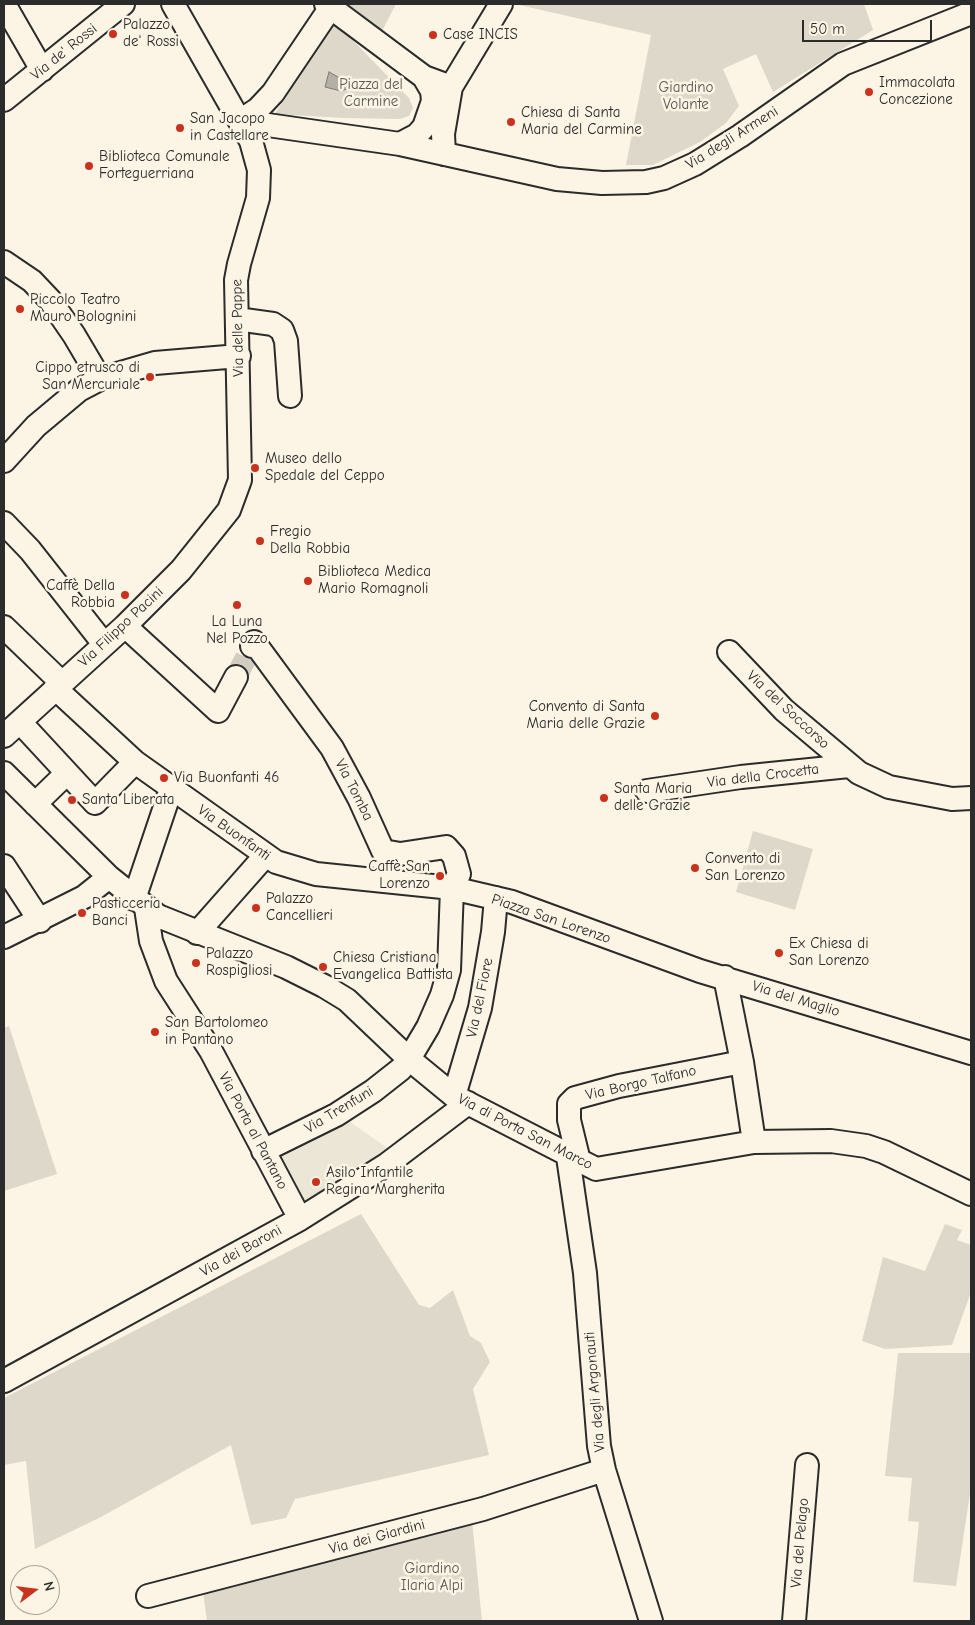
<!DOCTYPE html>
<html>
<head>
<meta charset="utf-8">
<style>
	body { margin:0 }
	#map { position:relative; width:975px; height:1625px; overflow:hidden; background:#fcf5e5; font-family:"Comic Neue",sans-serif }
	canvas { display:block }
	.frame { position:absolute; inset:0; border:5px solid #2b2b2b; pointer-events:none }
	.north { position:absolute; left:10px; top:1565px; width:50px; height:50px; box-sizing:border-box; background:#fcf5e5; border:1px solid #a8a49b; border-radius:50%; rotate:75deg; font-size:14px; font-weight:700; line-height:20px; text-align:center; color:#2b2b2b }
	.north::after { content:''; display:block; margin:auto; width:18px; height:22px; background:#c8321e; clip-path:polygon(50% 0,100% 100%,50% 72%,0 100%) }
	.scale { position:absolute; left:802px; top:20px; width:130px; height:22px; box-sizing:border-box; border:2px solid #2b2b2b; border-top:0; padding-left:6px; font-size:15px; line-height:18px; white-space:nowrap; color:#2b2b2b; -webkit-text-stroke:4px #fcf5e5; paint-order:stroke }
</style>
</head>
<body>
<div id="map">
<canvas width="975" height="1625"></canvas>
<div class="frame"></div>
<div class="north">N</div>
<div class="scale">50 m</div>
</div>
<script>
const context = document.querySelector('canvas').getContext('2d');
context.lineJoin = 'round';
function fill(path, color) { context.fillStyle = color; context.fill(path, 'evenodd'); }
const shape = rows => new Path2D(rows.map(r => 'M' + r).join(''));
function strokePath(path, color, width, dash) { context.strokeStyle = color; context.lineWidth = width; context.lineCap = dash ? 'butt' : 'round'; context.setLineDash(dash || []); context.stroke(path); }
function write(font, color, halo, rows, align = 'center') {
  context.font = font + ' "Comic Neue",sans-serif'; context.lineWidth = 5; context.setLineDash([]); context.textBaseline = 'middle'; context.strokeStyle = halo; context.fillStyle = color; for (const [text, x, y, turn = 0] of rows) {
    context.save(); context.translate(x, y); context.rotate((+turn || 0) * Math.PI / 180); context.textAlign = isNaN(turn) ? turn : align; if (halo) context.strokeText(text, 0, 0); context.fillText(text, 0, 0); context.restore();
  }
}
const built = shape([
	[343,1117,386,1147,393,1156,300,1209,270,1155]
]);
const green = shape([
	[345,4,396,4,382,31,347,11],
	[515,4,864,4,873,30,773,92,756,54,723,69,739,106,726,123,700,142,653,165,626,165,651,35],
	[333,20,409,98,413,108,409,116,400,119,343,118,275,114],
	[753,831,813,849,795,910,736,892],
	[9,1026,57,1174,4,1191,4,1028],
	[361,1214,419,1305,430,1308,453,1290,470,1336,481,1343,490,1362,473,1389,489,1455,295,1499,286,1518,251,1525,231,1445,101,1517,35,1549,26,1461,4,1465,4,1398],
	[945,1224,962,1230,957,1240,971,1245,971,1292,952,1345,885,1349,862,1341,883,1257,925,1271],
	[898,1353,971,1353,971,1487,956,1586,913,1582,919,1522,908,1521,912,1478,885,1476],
	[472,1520,482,1621,207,1621,203,1592]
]);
const water = shape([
	[329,72,347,82,347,89,341,91,325,87,329,72]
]);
const minorTunnel = shape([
	[236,677,252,646]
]);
const minor = shape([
	[4,4,42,70],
	[326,4,424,77,451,87],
	[4,100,123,4],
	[240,121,400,144,557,179,602,183,646,182,664,178,695,164,740,136,843,64,971,13],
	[240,121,258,109,273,93,333,4],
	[400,144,417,135,424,127,433,101,432,91,425,79],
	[444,154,443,134,451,87,501,4],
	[4,262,32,281,50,300,74,335,100,379],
	[237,319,273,324,282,330,286,341,290,396],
	[4,461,36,426,79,390,100,379,155,363,239,356],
	[4,523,30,550,104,644],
	[125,626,218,711,236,677],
	[4,627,61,682],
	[252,646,254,642,332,748,359,798,383,851,400,854,446,847,454,856,459,874,452,888,449,970,442,995,428,1027,409,1059,401,1069,373,1091,336,1115,263,1151],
	[729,652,784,710,859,773,889,787,952,799,971,798],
	[55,688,135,762,276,862,316,874,452,888,512,902,700,971,971,1053],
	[20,722,95,803,135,762],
	[4,736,125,626,181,570,229,510,240,480,236,280,239,264,258,198,259,170,251,141,173,4],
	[4,773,109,877,158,916,286,967,324,986,347,1000,409,1059,454,1096,596,1169,754,1142,831,1141,866,1146,884,1152,971,1194],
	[647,791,741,777,849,766],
	[35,804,67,773],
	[4,866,40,921],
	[134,899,171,789],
	[146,908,151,941,166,981,211,1051,300,1219],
	[197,933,265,856],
	[4,937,84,897,109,877],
	[725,977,742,1062,754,1142],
	[454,1096,480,1008,493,932,496,898],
	[568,1157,585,1273,599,1446,604,1470,651,1621],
	[579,1161,569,1120,569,1104,575,1098,619,1086,742,1062],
	[4,1381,300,1219,386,1165,468,1103],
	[148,1596,483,1509,604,1470],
	[794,1621,807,1465]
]);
const markers = [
	[113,34,5,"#c8321e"],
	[433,35,5,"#c8321e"],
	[869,92,5,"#c8321e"],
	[511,122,5,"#c8321e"],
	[180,128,5,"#c8321e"],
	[89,166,5,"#c8321e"],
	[20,309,5,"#c8321e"],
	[150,377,5,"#c8321e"],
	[255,468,5,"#c8321e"],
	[260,541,5,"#c8321e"],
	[308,581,5,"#c8321e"],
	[125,595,5,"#c8321e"],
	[237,605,5,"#c8321e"],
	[655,716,5,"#c8321e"],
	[164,778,5,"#c8321e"],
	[604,798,5,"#c8321e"],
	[72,800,5,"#c8321e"],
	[695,868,5,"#c8321e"],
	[440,876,5,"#c8321e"],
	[256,908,5,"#c8321e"],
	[82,913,5,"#c8321e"],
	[779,953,5,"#c8321e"],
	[196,963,5,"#c8321e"],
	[323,967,5,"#c8321e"],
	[155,1032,5,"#c8321e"],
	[316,1182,5,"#c8321e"]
];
const poiNames = [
	["Palazzo",123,25],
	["de' Rossi",123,42],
	["Case INCIS",443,35],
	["Immacolata",879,83],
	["Concezione",879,100],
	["Chiesa di Santa",521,113],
	["Maria del Carmine",521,130],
	["San Jacopo",190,119],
	["in Castellare",190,136],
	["Biblioteca Comunale",99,157],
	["Forteguerriana",99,174],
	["Piccolo Teatro",30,300],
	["Mauro Bolognini",30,317],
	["Cippo etrusco di",140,368,"right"],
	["San Mercuriale",140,385,"right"],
	["Museo dello",265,459],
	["Spedale del Ceppo",265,476],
	["Fregio",270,532],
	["Della Robbia",270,549],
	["Biblioteca Medica",318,572],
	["Mario Romagnoli",318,589],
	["Caffè Della",115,586,"right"],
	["Robbia",115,603,"right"],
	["La Luna",237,622,"center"],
	["Nel Pozzo",237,639,"center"],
	["Convento di Santa",645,707,"right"],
	["Maria delle Grazie",645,724,"right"],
	["Via Buonfanti 46",174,778],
	["Santa Maria",614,789],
	["delle Grazie",614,806],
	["Santa Liberata",82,800],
	["Convento di",705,859],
	["San Lorenzo",705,876],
	["Caffè San",430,867,"right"],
	["Lorenzo",430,884,"right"],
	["Palazzo",266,899],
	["Cancellieri",266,916],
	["Pasticceria",92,904],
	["Banci",92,921],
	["Ex Chiesa di",789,944],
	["San Lorenzo",789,961],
	["Palazzo",206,954],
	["Rospigliosi",206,971],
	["Chiesa Cristiana",333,958],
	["Evangelica Battista",333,975],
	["San Bartolomeo",165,1023],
	["in Pantano",165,1040],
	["Asilo Infantile",326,1173],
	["Regina Margherita",326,1190]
];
const streetNames = [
	["Via de' Rossi",64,52,-39],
	["Via degli Armeni",732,138,-32],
	["Via delle Pappe",238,328,-91],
	["Via Filippo Pacini",121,627,-43],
	["Via del Soccorso",788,710,43],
	["Via della Crocetta",763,776,-7],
	["Via Tomba",354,790,63],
	["Via Buonfanti",234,833,35],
	["Piazza San Lorenzo",551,919,19],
	["Via del Fiore",480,998,-78],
	["Via del Maglio",796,999,17],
	["Via Borgo Talfano",641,1083,-13],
	["Via Trenfuni",339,1110,-31],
	["Via Porta al Pantano",253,1131,62],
	["Via di Porta San Marco",525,1132,27],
	["Via dei Baroni",241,1251,-29],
	["Via degli Argonauti",595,1392,-95],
	["Via dei Giardini",377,1537,-15],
	["Via del Pelago",800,1543,-85]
];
const parkNames = [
	["Piazza del",371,85],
	["Carmine",371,102],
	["Giardino",686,88],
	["Volante",686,105],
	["Giardino",432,1569],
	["Ilaria Alpi",432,1586]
];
fill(built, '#ece6d7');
fill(green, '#ded8ca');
fill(water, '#b4b0a5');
strokePath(water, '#7d7b74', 1);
strokePath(minorTunnel, '#d2cdc0', 22, [22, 11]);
strokePath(minor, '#2b2b2b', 26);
strokePath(minor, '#fcf5e5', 22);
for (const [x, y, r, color] of markers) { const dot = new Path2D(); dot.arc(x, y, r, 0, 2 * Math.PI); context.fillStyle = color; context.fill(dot); strokePath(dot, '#fcf5e5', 2); }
write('15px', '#2b2b2b', '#fcf5e5', poiNames, 'left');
write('15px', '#2b2b2b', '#fcf5e5', streetNames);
write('15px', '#585653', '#fcf5e5', parkNames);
</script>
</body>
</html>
